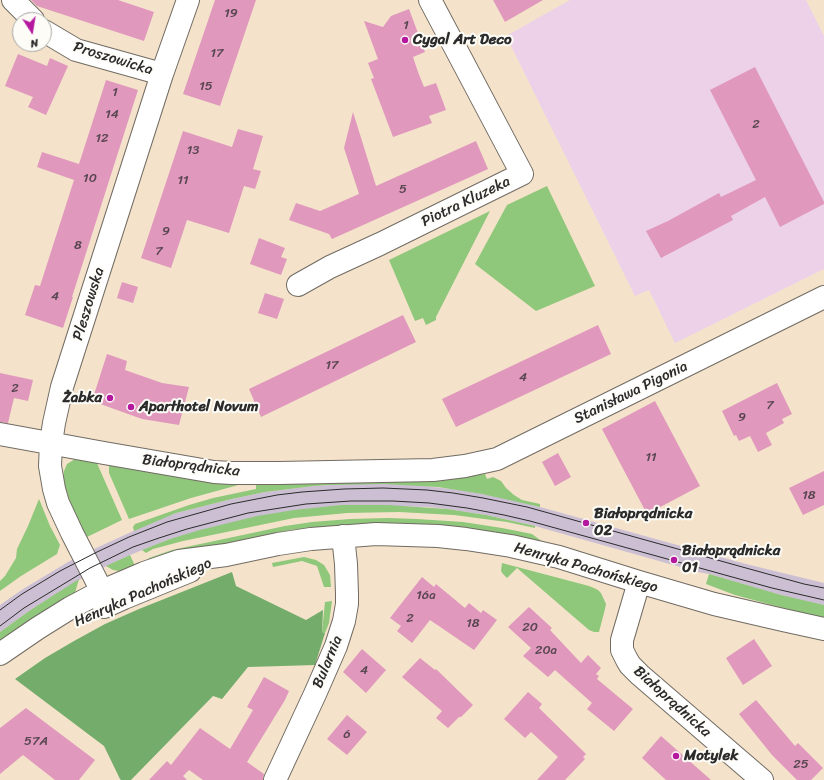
<!DOCTYPE html>
<html>
<head>
<meta charset="utf-8">
<style>
	body { margin:0 }
	#map { position:relative; width:824px; height:780px; overflow:hidden; background:#f4e3ca; font-family:Sriracha,sans-serif }
	canvas { display:block }
	.north { position:absolute; left:12px; top:12px; width:40px; height:40px; box-sizing:border-box; background:#fdfcf7; border:1px solid #a9a8a5; border-radius:50%; rotate:168deg; font-size:11px; font-weight:700; line-height:16px; text-align:center; color:#2b2b2b }
	.north::after { content:''; display:block; margin:auto; width:14px; height:18px; background:#b5179e; clip-path:polygon(50% 0,100% 100%,50% 72%,0 100%) }
</style>
</head>
<body>
<div id="map">
<canvas width="824" height="780"></canvas>
<div class="north">N</div>
</div>
<script>
const context = document.querySelector('canvas').getContext('2d');
context.lineJoin = 'round';
function fill(path, color) { context.fillStyle = color; context.fill(path, 'evenodd'); }
const shape = rows => new Path2D(rows.map(r => 'M' + r).join(''));
function strokePath(path, color, width, dash) { context.strokeStyle = color; context.lineWidth = width; context.lineCap = dash ? 'butt' : 'round'; context.setLineDash(dash || []); context.stroke(path); }
function write(font, color, halo, rows, align = 'center') {
  context.font = font + ' Sriracha,sans-serif'; context.lineWidth = 4; context.setLineDash([]); context.textBaseline = 'middle'; context.strokeStyle = halo; context.fillStyle = color; for (const [text, x, y, turn = 0] of rows) {
    context.save(); context.translate(x, y); context.rotate((+turn || 0) * Math.PI / 180); context.textAlign = isNaN(turn) ? turn : align; if (halo) context.strokeText(text, 0, 0); context.fillText(text, 0, 0); context.restore();
  }
}
const built = shape([
	[570,0,806,0,824,36,824,269,675,343,649,290,635,296,506,36]
]);
const industrial = shape([
	[365,483,416,485,460,490,505,498,540,507,746,564,824,583,824,605,799,600,763,590,709,574,698,572,535,526,486,515,447,509,428,507,341,505,170,539,130,555,86,576,29,611,0,632,0,605,23,589,68,562,94,549,153,522,176,513,232,499,265,492,314,486]
]);
const green = shape([
	[547,186,595,286,536,311,475,264,507,205],
	[490,211,436,317,436,320,426,325,423,318,415,321,389,260],
	[75,459,82,459,96,461,122,520,87,537,72,508,63,479,64,471,67,464],
	[109,463,180,477,201,480,242,484,191,498,129,519,109,473],
	[485,474,487,479,493,477,501,481,506,488,514,495,522,500,540,504,540,507,482,494,438,487,384,484,330,485,314,486,265,492,232,499,176,513,134,531,133,527,135,524,189,505,213,498,256,489,256,484,463,477],
	[39,499,50,526,60,545,57,554,21,576,0,591,0,581,5,576,16,558,17,549,28,526],
	[341,505,388,505,447,509,486,515,535,526,535,528,507,522,454,515,399,512,347,513,294,518,183,541,153,549,146,553,142,550,170,539,200,530,257,516,294,510],
	[388,518,417,519,463,522,502,528,532,534,543,542,424,525,398,523,346,525,290,530,147,561,149,558,172,550,285,526,312,522,350,519],
	[130,555,137,570,125,572,113,570,106,566],
	[304,557,316,560,324,565,330,575,331,587,324,587,317,566,302,561,273,567,272,563],
	[502,563,589,586,594,588,598,590,601,593,606,604,605,609,599,632,594,632,589,630,517,568,507,578,503,574,501,571],
	[709,574,781,595,824,605,824,619,735,595,706,584],
	[79,579,75,593,69,601,0,646,0,632,29,611],
	[332,601,329,623,325,633,322,632,325,602]
]);
const forest = shape([
	[232,572,236,586,306,620,323,610,322,632,325,633,315,665,248,667,222,699,213,696,131,780,121,780,120,779,104,746,15,679,45,658,74,641,105,624,139,609]
]);
const building = shape([
	[31,0,118,0,154,12,144,41,37,6],
	[215,0,256,0,220,106,183,94],
	[493,0,543,0,505,22],
	[409,9,425,52,413,57,418,72,424,87,436,83,446,110,429,116,432,123,393,137,371,79,374,78,368,63,378,59,364,21,383,27,391,16],
	[18,54,47,66,50,58,68,66,46,115,28,107,33,97,5,86],
	[755,67,824,202,824,204,780,227,765,197,731,216,733,220,661,258,646,231,668,221,719,193,721,197,756,180,710,90],
	[106,80,138,90,72,297,73,297,63,328,25,315,35,285,40,286,74,180,37,167,42,152,79,164],
	[353,112,376,186,476,141,488,169,332,239,329,234,289,220,296,203,320,211,359,194,344,148],
	[238,129,263,136,253,169,261,171,255,189,244,186,229,233,187,220,171,268,141,258,183,131,232,147],
	[259,238,285,248,281,257,287,259,281,275,250,264],
	[122,282,138,287,133,303,117,298],
	[265,293,284,299,277,319,258,313],
	[403,315,416,342,261,417,249,389],
	[598,325,611,354,456,427,442,399],
	[107,354,127,361,125,370,162,383,189,387,179,425,142,419,92,401],
	[0,373,33,380,28,401,14,398,8,423,0,422],
	[777,383,792,414,782,419,784,423,766,433,772,445,758,452,750,436,739,441,736,435,734,436,722,411],
	[655,401,700,486,647,514,602,429],
	[558,453,571,477,555,486,542,462],
	[824,471,824,505,803,515,789,488],
	[422,577,434,587,436,584,465,608,469,603,481,613,483,610,497,620,474,650,430,620,412,643,397,631,401,626,390,618],
	[529,607,552,628,550,630,581,663,588,655,601,668,596,674,599,676,597,679,633,709,614,731,587,709,592,703,555,670,548,677,523,656,531,648,508,627],
	[754,639,772,666,743,685,726,658],
	[362,649,386,670,366,693,343,672],
	[420,658,435,670,436,669,473,705,461,717,459,717,448,728,436,718,442,711,402,677],
	[264,677,289,691,285,700,247,762,264,774,263,780,203,780,189,770,183,776,187,780,149,780,167,761,171,765,200,728,230,749,253,710,247,707],
	[528,692,542,704,539,708,586,754,583,757,585,759,565,780,537,780,558,757,531,732,525,738,504,719],
	[756,700,795,746,798,743,823,768,811,780,797,780,772,755,739,714],
	[26,708,95,760,79,780,55,780,23,755,0,774,0,728],
	[347,715,367,732,347,755,327,739],
	[661,736,711,780,666,780,642,758]
]);
const minor = shape([
	[13,0,33,20],
	[44,31,76,50,162,74],
	[298,285,330,267,380,244,522,174,430,0],
	[0,434,104,453,214,472,232,473,279,473,433,470,465,466,497,459,824,297],
	[639,582,622,640,622,650,627,660,630,665,640,675,762,780],
	[109,605,72,533,58,503,54,489,50,466,51,443,54,423,62,387,162,74,188,0],
	[104,607,124,598,190,571],
	[0,654,38,628,70,608,102,591,144,573,179,561,226,555,278,544,311,539,376,534,438,536,466,539,511,546,559,557,639,582,714,604,783,620,824,629],
	[275,780,315,694,336,646,344,621,347,604,347,594,346,564,343,536]
]);
const tram = shape([
	[0,610,22,594,60,571,97,552,129,537,167,522,231,504,277,495,302,492,344,489,383,488,427,490,453,493,483,498,527,507,746,568,804,584,824,588],
	[0,626,24,608,90,568,133,547,159,538,187,529,248,513,306,504,351,501,393,501,429,503,467,508,504,515,530,521,772,588,824,600]
]);
const markers = [
	[405,40,4,"#b5179e"],
	[110,398,4,"#b5179e"],
	[131,407,4,"#b5179e"],
	[586,523,4,"#b5179e"],
	[674,560,4,"#b5179e"],
	[676,756,4,"#b5179e"]
];
const numberNames = [
	["19",231,14],
	["1",406,26],
	["17",217,54],
	["15",206,87],
	["1",115,93],
	["14",112,115],
	["2",756,125],
	["12",102,139],
	["13",193,151],
	["10",90,179],
	["11",183,181],
	["5",403,190],
	["9",166,232],
	["8",78,246],
	["7",159,252],
	["4",55,297],
	["17",332,366],
	["4",523,378],
	["2",15,389],
	["7",770,406],
	["9",742,418],
	["11",651,458],
	["18",809,496],
	["16a",426,596],
	["2",410,619],
	["18",473,624],
	["20",530,628],
	["20a",546,651],
	["4",364,671],
	["6",347,735],
	["57A",36,742],
	["25",801,765]
];
const poiNames = [
	["Cygal Art Deco",413,40],
	["Żabka",102,398,"right"],
	["Aparthotel Novum",139,407],
	["Białoprądnicka",594,514],
	["02",594,531],
	["Białoprądnicka",682,551],
	["01",682,568],
	["Motylek",684,756]
];
const streetNames = [
	["Proszowicka",113,59,17],
	["Piotra Kluzeka",466,202,-26],
	["Pleszowska",89,304,-73],
	["Stanisława Pigonia",631,393,-26],
	["Białoprądnicka",191,466,7],
	["Henryka Pachońskiego",586,568,16],
	["Henryka Pachońskiego",143,593,-24],
	["Bularnia",328,662,-67],
	["Białoprądnicka",672,702,42]
];
fill(built, '#edd1e9');
fill(industrial, '#ccbfd4');
fill(green, '#8fc77b');
fill(forest, '#73ac6b');
fill(building, '#e098bd');
strokePath(minor, '#716b63', 24);
strokePath(minor, '#fff', 22);
strokePath(tram, '#2b2b2b', 1);
for (const [x, y, r, color] of markers) { const dot = new Path2D(); dot.arc(x, y, r, 0, 2 * Math.PI); context.fillStyle = color; context.fill(dot); strokePath(dot, '#fdfcf7', 1.5); }
write('13px', '#584650', null, numberNames);
write('bold 15px', '#2b2b2b', '#fdfcf7', poiNames, 'left');
write('15px', '#2b2b2b', '#fdfcf7', streetNames);
</script>
</body>
</html>
